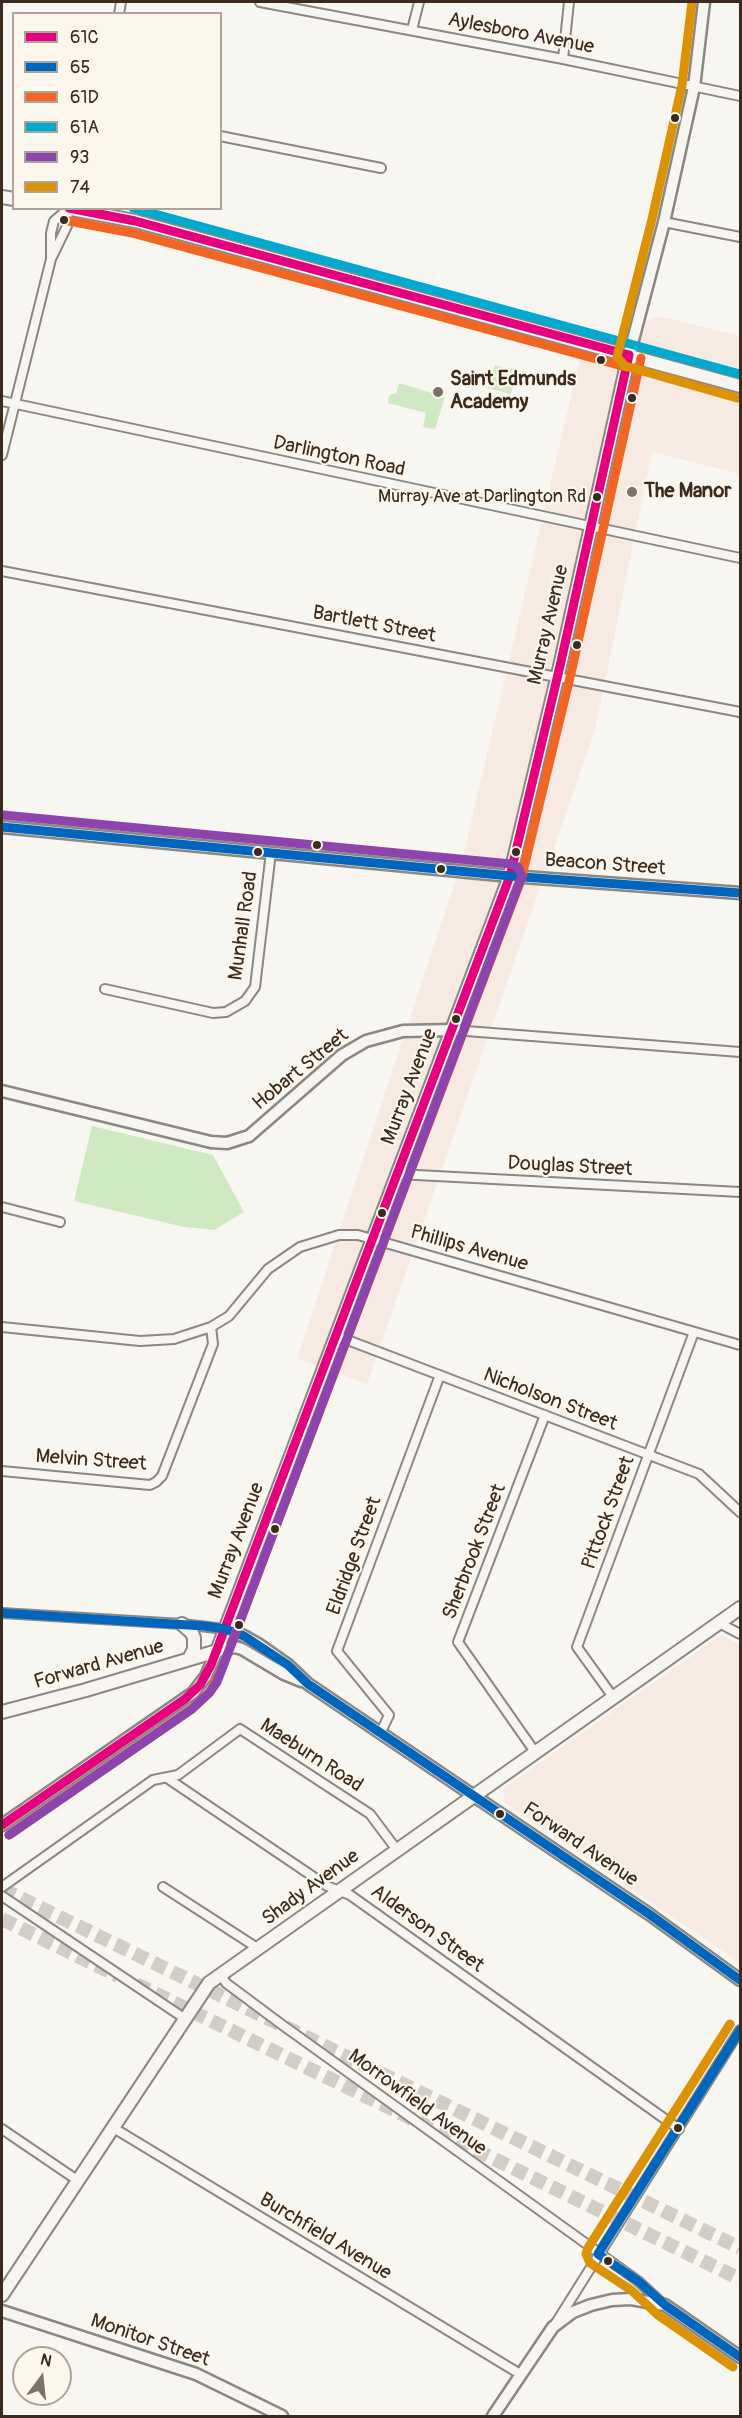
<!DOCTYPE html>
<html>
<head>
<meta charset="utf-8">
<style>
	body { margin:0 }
	#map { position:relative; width:742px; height:2418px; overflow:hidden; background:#f8f6f0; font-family:Pangolin,sans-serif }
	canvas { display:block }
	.frame { position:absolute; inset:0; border:3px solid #3b2a1e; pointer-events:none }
	.legend { position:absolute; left:12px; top:12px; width:210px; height:198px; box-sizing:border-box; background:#fbf7ec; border:2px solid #aea59a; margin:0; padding:8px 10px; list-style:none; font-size:18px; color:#3b2a1e }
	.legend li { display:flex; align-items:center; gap:12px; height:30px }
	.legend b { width:30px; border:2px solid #aea59a }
	.north { position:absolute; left:12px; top:2346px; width:60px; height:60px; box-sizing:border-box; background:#fbf7ec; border:2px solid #aea59a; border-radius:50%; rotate:15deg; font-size:16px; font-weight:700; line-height:24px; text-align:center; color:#3b2a1e }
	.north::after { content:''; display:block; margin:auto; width:21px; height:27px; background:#7d7168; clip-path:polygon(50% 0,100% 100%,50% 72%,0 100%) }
</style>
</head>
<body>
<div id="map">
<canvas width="742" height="2418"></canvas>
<div class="frame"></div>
<ul class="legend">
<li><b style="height:8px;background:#e5007d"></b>61C</li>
<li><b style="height:8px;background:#0065bd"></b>65</li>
<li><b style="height:8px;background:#f26522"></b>61D</li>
<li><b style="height:8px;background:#00a9ce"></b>61A</li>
<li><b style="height:8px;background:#8e44ad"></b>93</li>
<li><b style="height:8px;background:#db9304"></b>74</li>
</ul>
<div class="north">N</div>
</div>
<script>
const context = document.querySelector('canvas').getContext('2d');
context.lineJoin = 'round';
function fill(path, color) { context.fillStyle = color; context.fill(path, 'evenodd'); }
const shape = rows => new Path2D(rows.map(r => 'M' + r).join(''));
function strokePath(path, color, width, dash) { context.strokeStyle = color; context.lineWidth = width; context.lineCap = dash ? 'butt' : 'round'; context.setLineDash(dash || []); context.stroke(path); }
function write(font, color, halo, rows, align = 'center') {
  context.font = font + ' Pangolin,sans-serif'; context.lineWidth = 4.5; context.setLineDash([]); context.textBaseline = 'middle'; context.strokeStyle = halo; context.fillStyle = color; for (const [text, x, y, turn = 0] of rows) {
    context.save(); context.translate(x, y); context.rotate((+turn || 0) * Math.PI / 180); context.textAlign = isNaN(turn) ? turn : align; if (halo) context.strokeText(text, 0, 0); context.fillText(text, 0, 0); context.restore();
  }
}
const built = shape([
	[658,316,740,336,740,474,652,452,595,730,367,1384,297,1359,462,861,580,358],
	[721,1635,740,1645,740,1963,504,1802,504,1788]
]);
const green = shape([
	[495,365,518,371,511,394,488,388],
	[399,383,445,397,435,429,423,427,426,413,388,403,389,396,391,394,396,394],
	[92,1126,213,1155,244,1212,214,1230,184,1227,74,1201]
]);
const highwayTunnel = shape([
	[2,1889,740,2248],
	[2,1919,118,1976],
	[136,1984,740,2279]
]);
const street = shape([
	[260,2,563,59,740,96],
	[119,14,121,2],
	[412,30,419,2],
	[563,59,569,2],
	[220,136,381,168],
	[664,222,740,237],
	[52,257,67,226,68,208],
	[2,401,740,558],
	[2,455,51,259,51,233,54,221,68,209],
	[2,571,740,712],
	[105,989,213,1013,226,1012,245,1001,255,987,271,852],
	[453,1030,740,1052],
	[398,1174,740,1192],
	[2,1207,60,1222],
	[2,1327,140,1341,174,1339,211,1327,229,1316,268,1269,300,1247,339,1235,358,1235,740,1345],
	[337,1336,699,1474,740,1512],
	[2,1471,150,1485,156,1482,162,1476,213,1344,211,1327],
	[2,1613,182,1624,225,1629],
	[719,1623,740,1634],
	[613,1697,577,1647,694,1332],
	[380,1734,389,1715,337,1651,440,1375],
	[535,1752,458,1642,545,1415],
	[167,1778,327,1886,350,1895,679,2129],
	[2,1887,153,1780,178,1775,240,1729,370,1814,397,1850],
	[163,1887,259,1949],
	[2,1896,184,2018],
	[221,1975,226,1983,281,2024,638,2281,664,2305],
	[112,2127,520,2374],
	[2,2129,77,2180],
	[556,2323,740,2030]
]);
const secondary = shape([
	[629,355,664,222,694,87,704,2],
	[2,827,510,876,740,893],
	[2,1091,211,1142,227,1143,249,1136,342,1055,366,1041,403,1031,453,1030],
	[225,1629,244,1636,258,1644,288,1665,308,1684,649,1914,740,1980],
	[2,1825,193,1693,206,1676,217,1651,235,1647,242,1649,284,1674,301,1681],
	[2,2311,196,2374,282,2416],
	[493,2416,553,2327,573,2312,591,2305,612,2300,631,2299,665,2305,740,2357]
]);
const primary = shape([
	[2,197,14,199],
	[66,208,135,221,740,386],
	[182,1624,192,1633,194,1638,194,1649,189,1659],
	[2,1712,86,1690,217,1651,510,876,560,666,629,355],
	[2,2295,209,1983,740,1608]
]);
const bus1 = shape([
	[69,208,135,221,629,355],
	[2,1825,185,1699,200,1685,211,1665,510,876,560,666,629,355]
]);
const bus2 = shape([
	[2,827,510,876,740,893],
	[2,1613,204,1626,225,1629,244,1636,288,1665,308,1684,649,1914,740,1980],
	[598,2254,740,2030],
	[598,2254,638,2281,665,2305,740,2357]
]);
const bus3 = shape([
	[64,220,132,233,626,367],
	[9,1835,193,1708,210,1692,222,1669,521,880,572,669,641,358]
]);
const bus4 = shape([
	[133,208,740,374]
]);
const bus5 = shape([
	[3,815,511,864,518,867,522,876,217,1682,209,1693,192,1709,9,1835]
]);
const bus6 = shape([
	[692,2,682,85,652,219,617,357,625,366,737,398],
	[730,2024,588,2248,586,2254,590,2263,631,2290,658,2315,733,2367]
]);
const markers = [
	[675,118,5,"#3b2a1e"],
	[64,220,5,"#3b2a1e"],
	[601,360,5,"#3b2a1e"],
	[438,392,6,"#7d7168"],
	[632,398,5,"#3b2a1e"],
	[632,492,6,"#7d7168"],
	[597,497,5,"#3b2a1e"],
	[577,645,5,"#3b2a1e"],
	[317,845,5,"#3b2a1e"],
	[258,852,5,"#3b2a1e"],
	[516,852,5,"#3b2a1e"],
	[441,869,5,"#3b2a1e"],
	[456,1019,5,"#3b2a1e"],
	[382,1213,5,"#3b2a1e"],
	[275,1529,5,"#3b2a1e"],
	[239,1625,5,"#3b2a1e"],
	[500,1814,5,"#3b2a1e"],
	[678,2128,5,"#3b2a1e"],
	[608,2261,5,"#3b2a1e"]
];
const busNames = [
	["Murray Ave at Darlington Rd",586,497]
];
const streetNames = [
	["Aylesboro Avenue",521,34,11],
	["Darlington Road",339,457,12],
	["Bartlett Street",374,625,11],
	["Murray Avenue",549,625,-77],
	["Beacon Street",605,865,4],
	["Munhall Road",244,926,-82],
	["Hobart Street",301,1070,-39],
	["Murray Avenue",410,1087,-69],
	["Douglas Street",570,1167,3],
	["Phillips Avenue",469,1249,16],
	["Nicholson Street",550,1400,21],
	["Melvin Street",91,1461,4],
	["Pittock Street",609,1513,-70],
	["Murray Avenue",237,1541,-69],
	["Sherbrook Street",475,1552,-69],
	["Eldridge Street",355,1556,-70],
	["Forward Avenue",99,1665,-16],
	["Maeburn Road",311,1756,33],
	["Forward Avenue",580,1845,34],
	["Shady Avenue",311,1888,-36],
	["Alderson Street",427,1929,36],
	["Morrowfield Avenue",417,2103,36],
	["Burchfield Avenue",325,2237,31],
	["Monitor Street",150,2341,19]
];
const poiNames = [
	["Saint Edmunds",450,380],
	["Academy",450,403],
	["The Manor",644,492]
];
fill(built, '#f6eae2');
fill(green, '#cfe9c3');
strokePath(highwayTunnel, '#d2cdc6', 14, [14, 7]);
strokePath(street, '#8b8781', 12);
strokePath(secondary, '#8b8781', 15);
strokePath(primary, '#8b8781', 16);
strokePath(street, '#f6f5f1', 8);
strokePath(secondary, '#f6f5f1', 10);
strokePath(primary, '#f6f5f1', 12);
strokePath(bus1, '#e5007d', 9);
strokePath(bus2, '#0065bd', 9);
strokePath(bus3, '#f26522', 9);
strokePath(bus4, '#00a9ce', 9);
strokePath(bus5, '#8e44ad', 9);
strokePath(bus6, '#db9304', 9);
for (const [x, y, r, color] of markers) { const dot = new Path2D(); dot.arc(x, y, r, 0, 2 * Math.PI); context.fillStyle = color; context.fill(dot); strokePath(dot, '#fbf7ec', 2); }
write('18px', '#3b2a1e', '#fbf7ec', busNames, 'right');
write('20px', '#3b2a1e', '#fbf7ec', streetNames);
write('bold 20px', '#3b2a1e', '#fbf7ec', poiNames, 'left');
</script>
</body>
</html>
